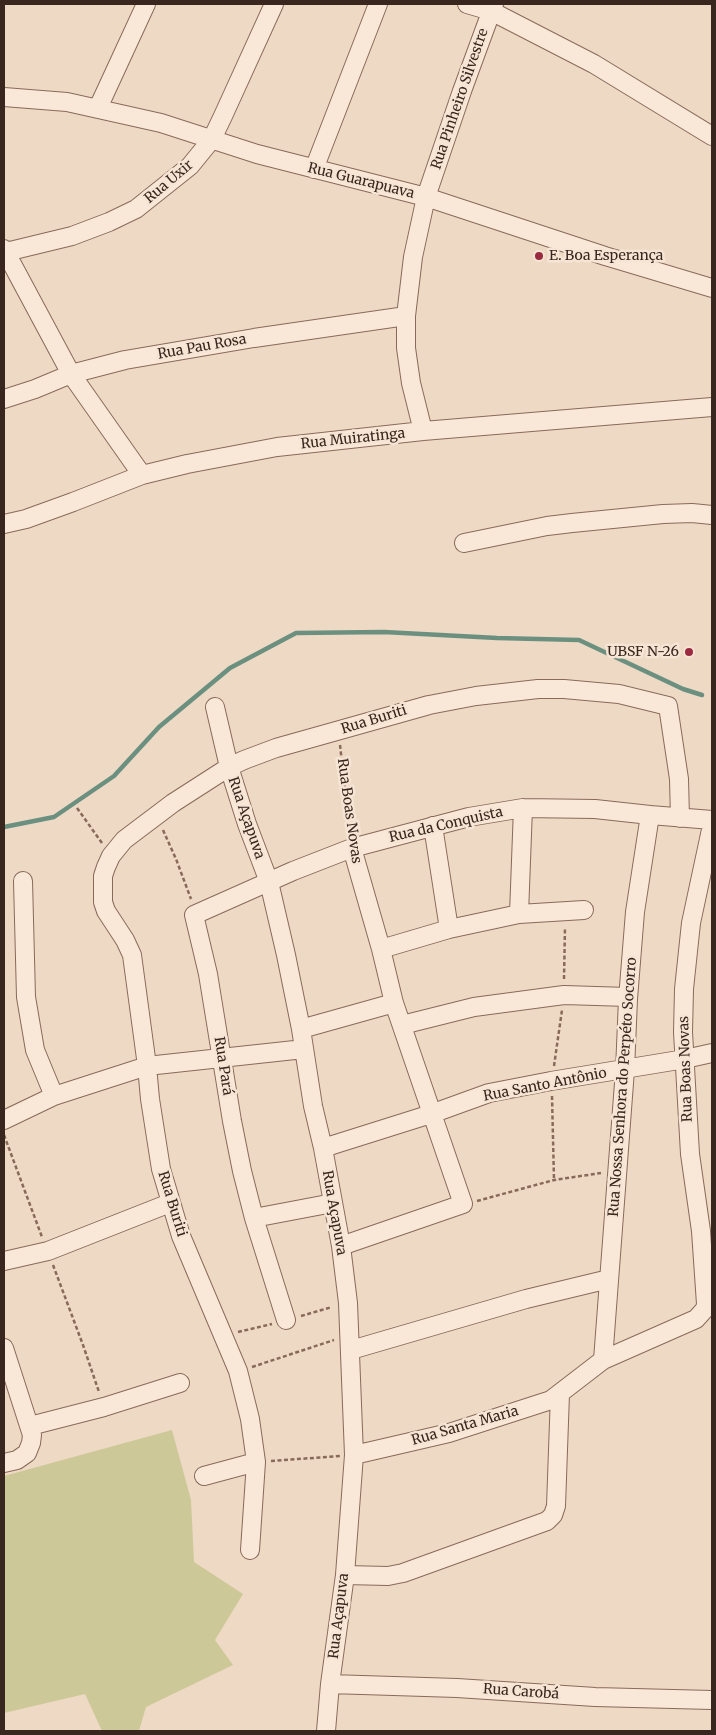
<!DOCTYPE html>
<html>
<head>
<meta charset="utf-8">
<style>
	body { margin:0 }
	#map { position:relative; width:716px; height:1735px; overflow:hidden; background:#eed9c4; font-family:Merriweather,serif }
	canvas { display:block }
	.frame { position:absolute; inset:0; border:5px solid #39261e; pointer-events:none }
</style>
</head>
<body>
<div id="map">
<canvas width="716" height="1735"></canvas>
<div class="frame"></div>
</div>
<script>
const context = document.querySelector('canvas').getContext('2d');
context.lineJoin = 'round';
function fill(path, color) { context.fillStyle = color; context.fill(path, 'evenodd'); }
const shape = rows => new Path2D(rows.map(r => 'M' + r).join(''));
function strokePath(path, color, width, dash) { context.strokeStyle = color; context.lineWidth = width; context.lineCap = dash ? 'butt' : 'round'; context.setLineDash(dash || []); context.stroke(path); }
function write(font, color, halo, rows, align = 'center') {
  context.font = font + ' Merriweather,serif'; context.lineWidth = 5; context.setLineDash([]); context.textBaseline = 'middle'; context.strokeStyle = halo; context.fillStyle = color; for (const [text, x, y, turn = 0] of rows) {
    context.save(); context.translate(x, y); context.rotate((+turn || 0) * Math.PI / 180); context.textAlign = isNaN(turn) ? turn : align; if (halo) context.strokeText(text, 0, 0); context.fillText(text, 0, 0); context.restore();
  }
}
const green = shape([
	[172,1430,191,1500,194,1562,243,1594,215,1640,233,1665,146,1707,139,1731,102,1731,85,1694,4,1713,4,1476]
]);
const stream = shape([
	[4,827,54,817,114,776,159,727,230,668,296,633,384,632,497,638,579,640,683,689,702,695]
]);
const path = shape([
	[340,745,350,834],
	[77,808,102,843],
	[163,830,176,859,191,899],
	[564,979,565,927],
	[554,1066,562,1010],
	[552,1096,554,1180],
	[4,1135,42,1237],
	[477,1201,554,1180,601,1173],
	[53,1265,83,1345,99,1392],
	[301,1316,332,1307],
	[238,1332,272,1324],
	[252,1367,334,1340],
	[271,1461,340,1456]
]);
const street = shape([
	[467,4,491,11,594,64,712,136],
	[4,97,67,102,161,123,257,154,426,197,605,256,712,288],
	[98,108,146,4],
	[314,169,378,4],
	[4,249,71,374,142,475],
	[6,252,72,236,109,222,136,209,190,166,212,139,223,116,274,4],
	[4,399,35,389,71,374,125,360,254,338,406,316],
	[423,431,411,383,406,348,406,316,413,257,426,197,462,91,494,4],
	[4,524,26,519,73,502,142,475,187,464,277,447,423,431,712,407],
	[464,543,547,526,572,523,663,514,692,513,712,515],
	[215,707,229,767,247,824,269,882,286,955,301,1029,313,1106,323,1148,341,1246,348,1303,354,1455,345,1575,330,1684,326,1731],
	[433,826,449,929],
	[23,881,26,997,35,1050,54,1096],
	[519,914,523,808],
	[381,949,449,929,519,914,584,910],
	[402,1025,474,1007,564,995,628,997],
	[301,1029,394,1003],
	[4,1120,54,1096,147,1066,304,1049],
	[323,1148,431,1114,489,1093,551,1081,685,1059,712,1053],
	[254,1218,333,1203],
	[341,1246,463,1204,394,1003,381,949,352,848],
	[4,1261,48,1251,170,1203],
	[286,1320,254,1218,242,1171,232,1121,208,974,194,915,293,871,352,848,469,817,523,808,595,809,650,815,712,820],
	[4,1348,32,1435,31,1443,27,1453,17,1460,4,1463],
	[351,1350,526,1299,609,1279],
	[603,1360,625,1070,628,999,635,912,650,815],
	[30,1426,104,1407,180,1383],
	[354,1455,449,1433,551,1400,603,1360,696,1319,705,1309,706,1304,701,1231,690,1154,683,1032,684,989,691,923,712,825],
	[204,1476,256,1462],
	[250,1550,256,1462,250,1419,238,1371,181,1236,161,1169,150,1099,147,1066,132,955,125,940,106,911,103,902,103,876,106,867,111,856,124,840,173,803,229,767,244,760,276,748,429,705,476,696,538,689,564,689,619,694,668,706,679,779,680,818],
	[345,1575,388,1576,403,1573,547,1521,553,1515,556,1506,560,1394],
	[330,1684,457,1688,595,1697,712,1700]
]);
const markers = [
	[539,256,5,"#992a40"],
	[689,652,5,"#992a40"]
];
const streetNames = [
	["Rua Pinheiro Silvestre",460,99,-71],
	["Rua Guarapuava",361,181,14],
	["Rua Uxir",169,182,-40],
	["Rua Pau Rosa",202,347,-10],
	["Rua Muiratinga",353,439,-6],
	["Rua Buriti",374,720,-17],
	["Rua Boas Novas",349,811,82],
	["Rua Açapuva",246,818,71],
	["Rua da Conquista",446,825,-13],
	["Rua Pará",223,1066,81],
	["Rua Boas Novas",686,1069,-92],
	["Rua Santo Antônio",545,1085,-11],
	["Rua Nossa Senhora do Perpéto Socorro",623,1087,-86],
	["Rua Buriti",172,1204,73],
	["Rua Açapuva",334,1213,80],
	["Rua Santa Maria",465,1426,-16],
	["Rua Açapuva",339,1616,-83],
	["Rua Carobá",521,1692,4]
];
const poiNames = [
	["E. Boa Esperança",549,256],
	["UBSF N-26",679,652,"right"]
];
fill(green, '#cdc898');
strokePath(stream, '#6c9080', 4.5);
strokePath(street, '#896a5a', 20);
strokePath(path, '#896a5a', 2.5, [4, 2.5]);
strokePath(street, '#f9e8d7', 18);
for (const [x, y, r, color] of markers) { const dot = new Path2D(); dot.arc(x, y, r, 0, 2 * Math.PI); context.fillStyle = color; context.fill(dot); strokePath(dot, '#f6e5d4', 2); }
write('14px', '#39261e', '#f6e5d4', streetNames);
write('14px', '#39261e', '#f6e5d4', poiNames, 'left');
</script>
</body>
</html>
